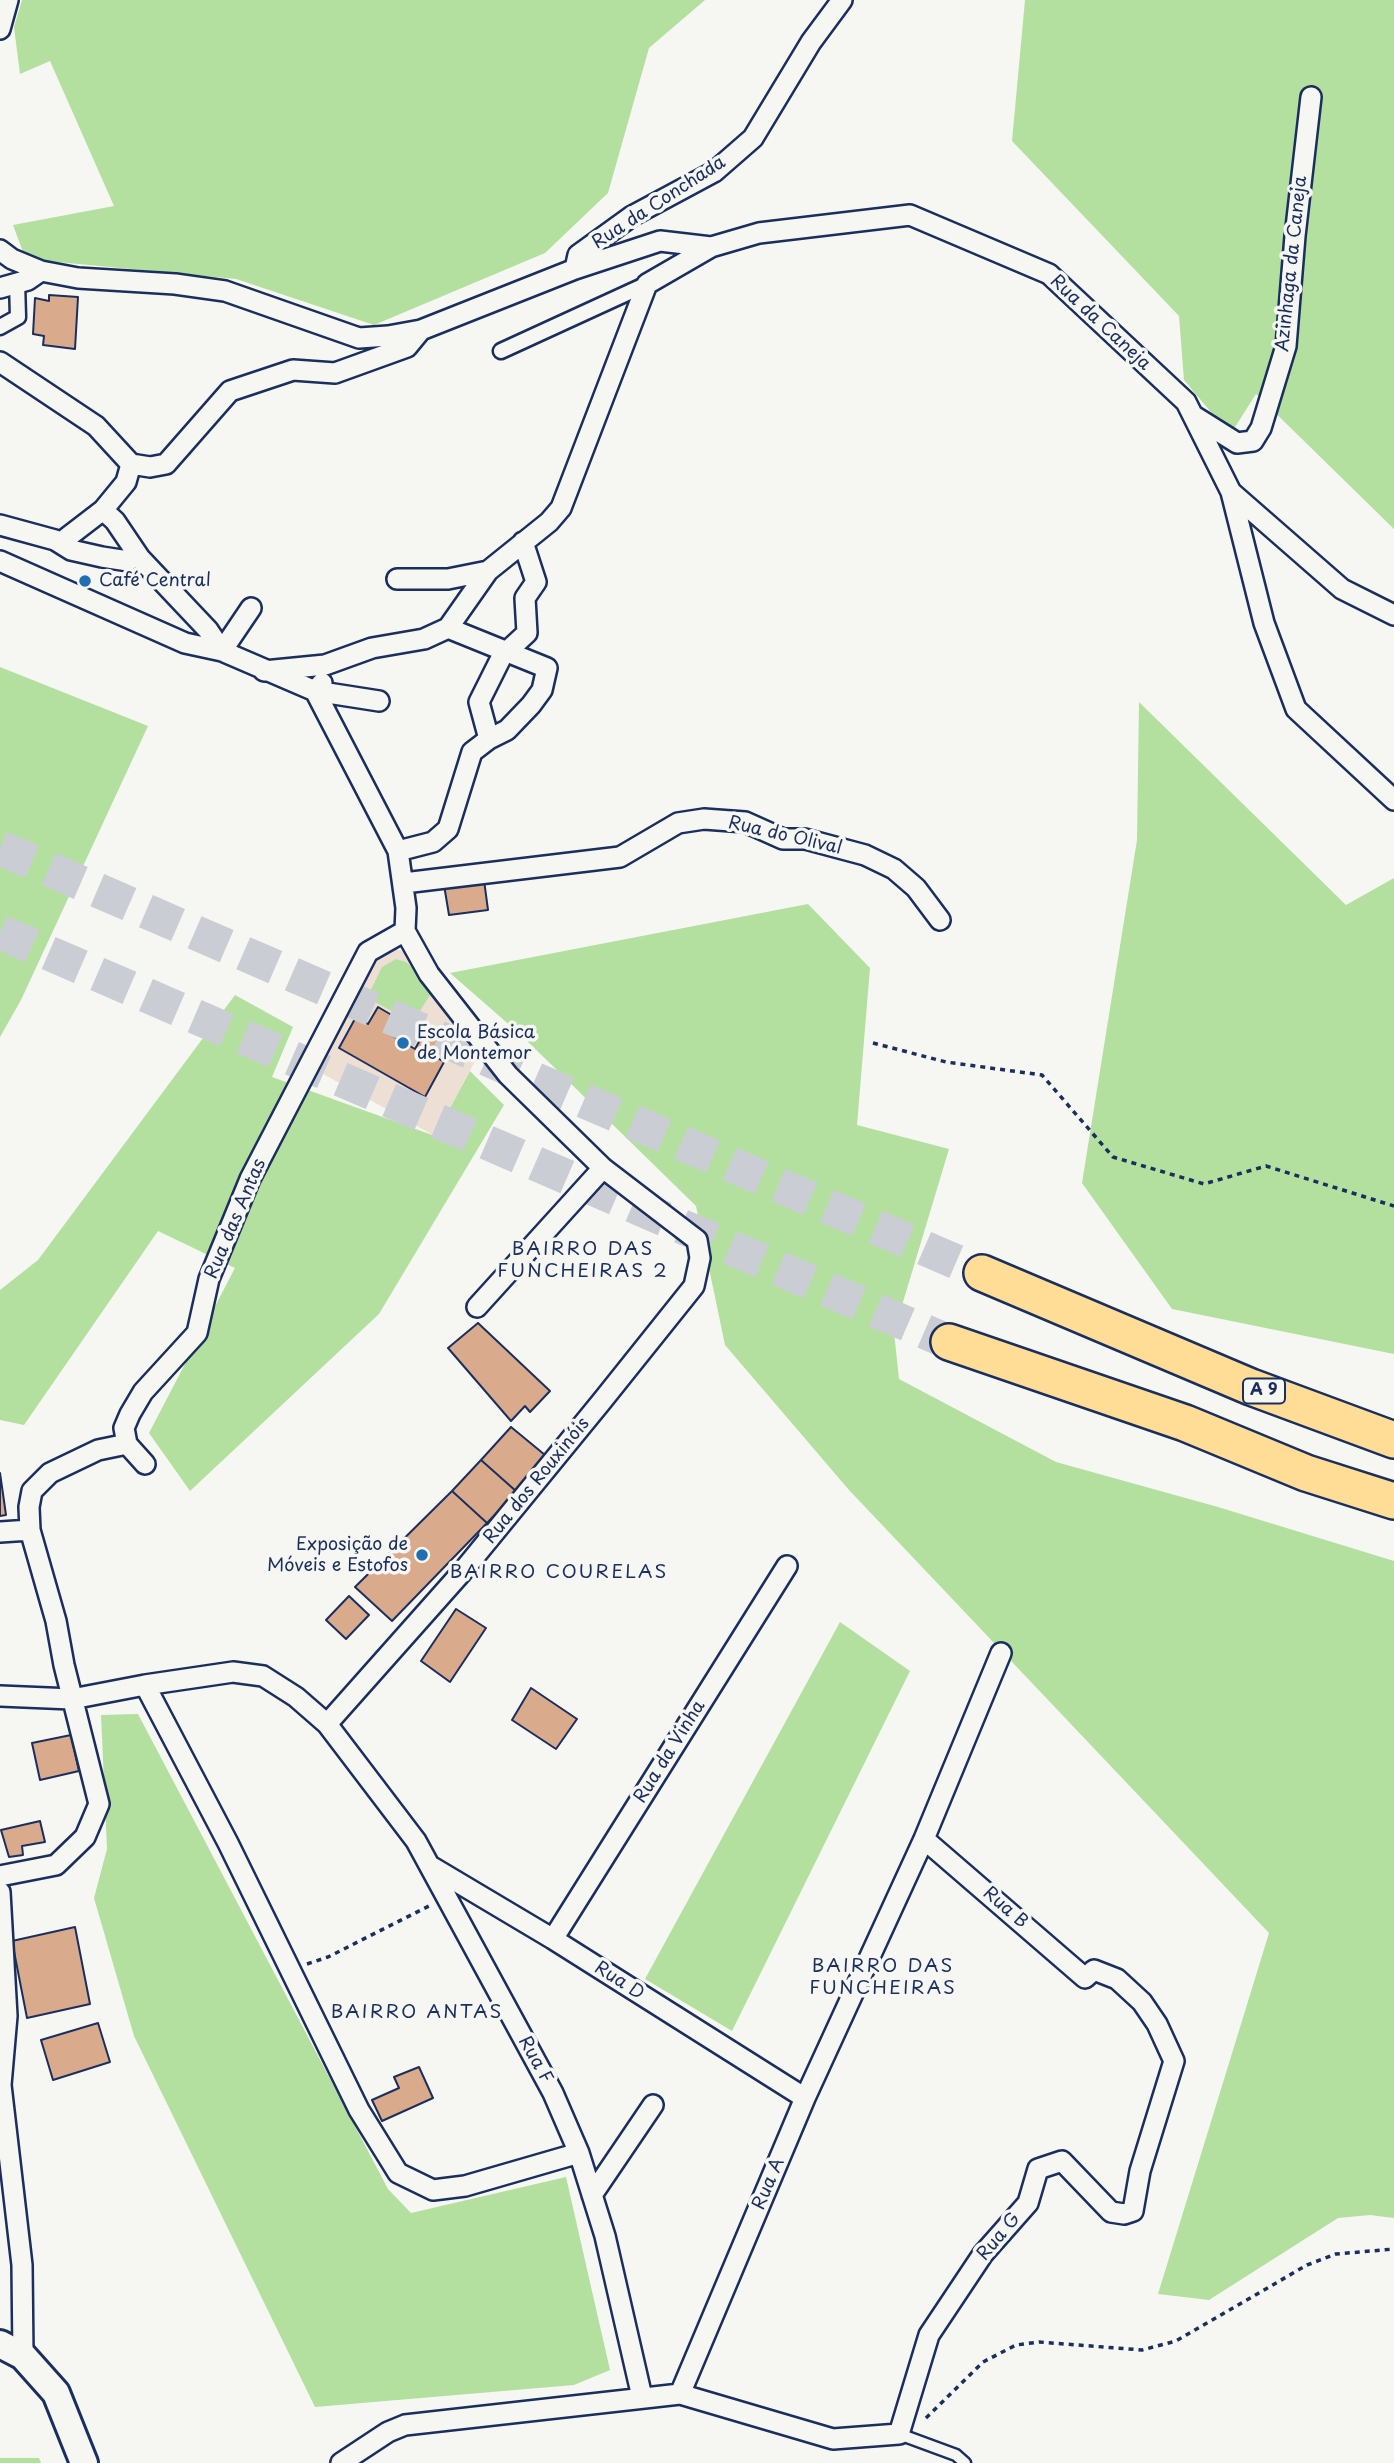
<!DOCTYPE html>
<html>
<head>
<meta charset="utf-8">
<style>
	body { margin:0 }
	canvas { display:block; background:#f6f6f2 }
</style>
</head>
<body>
<canvas width="1394" height="2463"></canvas>
<script>
const context = document.querySelector('canvas').getContext('2d');
context.lineJoin = 'round';
function fill(path, color) { context.fillStyle = color; context.fill(path, 'evenodd'); }
const shape = rows => new Path2D(rows.map(r => 'M' + r).join(''));
function strokePath(path, color, width, dash) { context.strokeStyle = color; context.lineWidth = width; context.lineCap = dash ? 'butt' : 'round'; context.setLineDash(dash || []); context.stroke(path); }
function write(font, color, halo, rows, align = 'center') {
  context.font = font + ' "Playpen Sans",sans-serif'; context.lineWidth = 7; context.setLineDash([]); context.textBaseline = 'middle'; context.strokeStyle = halo; context.fillStyle = color; for (const [text, x, y, turn = 0] of rows) {
    context.save(); context.translate(x, y); context.rotate((+turn || 0) * Math.PI / 180); context.textAlign = isNaN(turn) ? turn : align; if (halo) context.strokeText(text, 0, 0); context.fillText(text, 0, 0); context.restore();
  }
}
const built = shape([
	[395,949,411,953,481,1050,435,1136,316,1070,375,957]
]);
const green = shape([
	[22,0,705,0,649,48,608,193,545,253,374,325,236,279,47,261,23,252,13,225,114,206,50,61,20,74,14,27],
	[1025,0,1394,0,1394,529,1256,394,1230,435,1184,380,1179,316,1012,141],
	[0,667,148,726,21,1000,0,1037],
	[1139,702,1346,905,1394,878,1394,1354,1172,1309,1082,1183,1137,840],
	[808,904,870,968,857,1125,949,1149,894,1332,899,1379,1056,1462,1218,1507,1394,1561,1394,2218,1370,2215,1338,2218,1209,2300,1158,2294,1269,1933,849,1490,725,1345,696,1206,521,1035,450,973],
	[396,959,406,962,415,970,430,995,413,1022,367,998,382,967],
	[235,995,293,1027,272,1077,435,1136,470,1071,504,1105,379,1314,190,1491,149,1433,235,1268,158,1231,24,1425,0,1420,0,1290,38,1260],
	[840,1622,910,1671,732,2031,645,1979],
	[138,1714,388,2189,411,2213,566,2177,610,2370,574,2385,315,2407,134,2036,94,1898,107,1849,101,1715],
	[0,2458,39,2458,41,2463,0,2463]
]);
const building = shape([
	[49,295,78,297,75,349,43,345,44,336,33,334,35,298,49,301,49,295],
	[484,880,488,910,449,915,444,885,484,880],
	[378,1007,395,1017,386,1032,415,1049,425,1031,445,1042,436,1057,444,1062,425,1097,339,1048,356,1017,368,1024,378,1007],
	[478,1323,550,1391,530,1412,525,1406,511,1421,448,1348,478,1323],
	[511,1427,545,1455,517,1492,481,1460,511,1427],
	[481,1460,517,1492,487,1523,452,1491,481,1460],
	[0,1473,6,1515,0,1516,0,1473],
	[452,1491,487,1523,392,1621,355,1587,452,1491],
	[349,1596,369,1615,346,1639,326,1620,349,1596],
	[456,1609,486,1628,450,1682,421,1661,456,1609],
	[531,1688,577,1719,556,1749,512,1720,531,1688],
	[71,1735,79,1771,40,1780,32,1743,71,1735],
	[40,1821,45,1842,22,1846,23,1855,9,1857,1,1830,40,1821],
	[75,1927,90,2004,27,2018,12,1941,75,1927],
	[98,2023,110,2062,53,2080,41,2040,98,2023],
	[419,2067,433,2098,382,2121,372,2100,399,2088,394,2077,419,2067]
]);
const motorwayTunnel = shape([
	[0,848,982,1273],
	[0,932,949,1342]
]);
const path = shape([
	[873,1043,946,1062,1042,1075,1113,1157,1204,1184,1266,1166,1394,1206],
	[307,1964,328,1957,429,1906],
	[926,2418,983,2362,1016,2345,1039,2342,1142,2350,1176,2341,1307,2265,1336,2254,1394,2249]
]);
const service = shape([
	[899,2434,956,2455,965,2463]
]);
const pedestrian = shape([
	[0,327,18,317,17,282],
	[501,351,647,284]
]);
const minor = shape([
	[0,29,8,0],
	[0,250,12,259,41,271],
	[575,269,578,255,632,216,714,172,753,138,811,42,842,0],
	[0,288,28,280,41,271,78,278,175,284,225,291,359,338,388,336,421,330,575,269,660,241,711,247],
	[0,362,96,426,131,464,126,482,103,510,60,543],
	[1194,416,1237,443,1253,441,1261,428,1286,346,1295,236,1311,97],
	[131,464,150,467,166,464,230,391,293,370,335,373,407,347,421,330],
	[1231,492,1264,623,1296,709,1394,800],
	[103,510,115,521,140,558,208,630,222,651],
	[0,525,55,540,71,550,102,557,128,561,136,553],
	[0,561,185,643,222,651,315,691,379,701],
	[397,579,448,579,488,571],
	[448,628,547,668,542,690,531,705,507,730,489,739],
	[222,651,251,608],
	[264,671,325,665,372,648,424,639,448,628,488,571,549,522,561,508,647,284,711,247,759,233,910,215,1049,274,1186,402,1231,492,1342,589,1394,615],
	[322,683,315,691,398,851,406,908,405,931],
	[398,851,433,842,448,829,472,752,489,739,479,702,502,656,527,633,525,598,536,582,523,542],
	[404,883,620,857,678,823,704,819,745,822,783,839,805,839,865,855,894,869,916,888,940,920],
	[477,1307,603,1168],
	[145,1464,127,1444,124,1428,130,1414,143,1392,197,1333,209,1279,250,1179,368,952,405,931],
	[0,1532,30,1530],
	[145,1685,233,1672,263,1676,296,1697,327,1724,416,1841,553,2093,579,2153,605,2236,642,2397],
	[0,1696,72,1699,145,1685,228,1843,359,2110,398,2173,433,2190,465,2186,579,2153],
	[327,1724,462,1572,602,1401,694,1286,700,1258,697,1240,603,1168,508,1075,429,974,405,931],
	[432,1867,553,1939,805,2098],
	[0,1876,56,1865,85,1837,99,1804,64,1665,56,1621,30,1530,29,1507,32,1491,50,1473,98,1450,127,1444],
	[0,1892,7,2016,1,2085,22,2265,23,2356],
	[553,1939,787,1566],
	[592,2195,653,2105],
	[680,2394,833,2439,899,2434,929,2335,983,2254,1028,2203,1038,2169,1062,2161,1111,2212,1124,2214,1133,2211,1140,2171,1174,2061,1157,2024,1142,2002,1117,1979,1094,1970,1085,1978,924,1839],
	[341,2463,388,2432,405,2425,680,2394,805,2098,924,1839,1001,1653]
]);
const secondary = shape([
	[0,2344,23,2356,56,2393,84,2463]
]);
const motorway = shape([
	[982,1273,1251,1387,1394,1440],
	[949,1342,1185,1423,1306,1473,1394,1501]
]);
const markers = [
	[85,581,7,"#1f6fb2"],
	[403,1043,7,"#1f6fb2"],
	[422,1555,7,"#1f6fb2"]
];
const shields = [
	[1264,1391,42]
];
const shieldNames = [
	["A 9",1264,1391]
];
const streetNames = [
	["Rua da Conchada",659,203,-33],
	["Azinhaga da Caneja",1292,264,-84],
	["Rua da Caneja",1100,323,43],
	["Rua do Olival",785,836,13],
	["Rua das Antas",236,1219,-67],
	["Rua dos Rouxinóis",537,1481,-51],
	["Rua da Vinha",670,1752,-58],
	["Rua B",1005,1908,41],
	["Rua D",619,1981,32],
	["Rua F",535,2060,61],
	["Rua A",769,2184,-67],
	["Rua G",999,2237,-50]
];
const poiNames = [
	["Café Central",99,581],
	["Escola Básica",417,1033],
	["de Montemor",417,1054],
	["Exposição de",408,1545,"right"],
	["Móveis e Estofos",408,1566,"right"]
];
const neighbourhoodNames = [
	["BAIRRO DAS",583,1250],
	["FUNCHEIRAS 2",583,1272],
	["BAIRRO COURELAS",559,1573],
	["BAIRRO DAS",883,1967],
	["FUNCHEIRAS",883,1989],
	["BAIRRO ANTAS",417,2013]
];
fill(built, '#eddfd3');
fill(green, '#b3e09f');
fill(building, '#d9aa8b');
strokePath(building, '#1b2f5e', 2);
strokePath(motorwayTunnel, '#caced4', 35, [35, 18]);
strokePath(service, '#1b2f5e', 15);
strokePath(pedestrian, '#1b2f5e', 19);
strokePath(minor, '#1b2f5e', 24);
strokePath(secondary, '#1b2f5e', 32);
strokePath(motorway, '#1b2f5e', 40);
strokePath(path, '#1b2f5e', 3.5, [5, 5]);
strokePath(service, '#f6f6f2', 10);
strokePath(pedestrian, '#f6f6f2', 14);
strokePath(minor, '#f6f6f2', 19);
strokePath(secondary, '#f6f6f2', 26);
strokePath(motorway, '#ffdd96', 35);
for (const [x, y, r, color] of markers) { const dot = new Path2D(); dot.arc(x, y, r, 0, 2 * Math.PI); context.fillStyle = color; context.fill(dot); strokePath(dot, '#f6f6f2', 2.5); }
for (const [x, y, w] of shields) { const box = new Path2D(); box.roundRect(x - w / 2, y - 12.5, w, 25, 5); context.fillStyle = '#f6f6f2'; context.fill(box); strokePath(box, '#1b2f5e', 2); }
write('bold 16px', '#1b2f5e', null, shieldNames);
write('18px', '#1b2f5e', '#f6f6f2', streetNames);
write('18px', '#1b2f5e', '#f6f6f2', poiNames, 'left');
context.letterSpacing = '2px';
write('19px', '#1b2f5e', '#f6f6f2', neighbourhoodNames);
context.letterSpacing = '0px';
</script>
</body>
</html>
